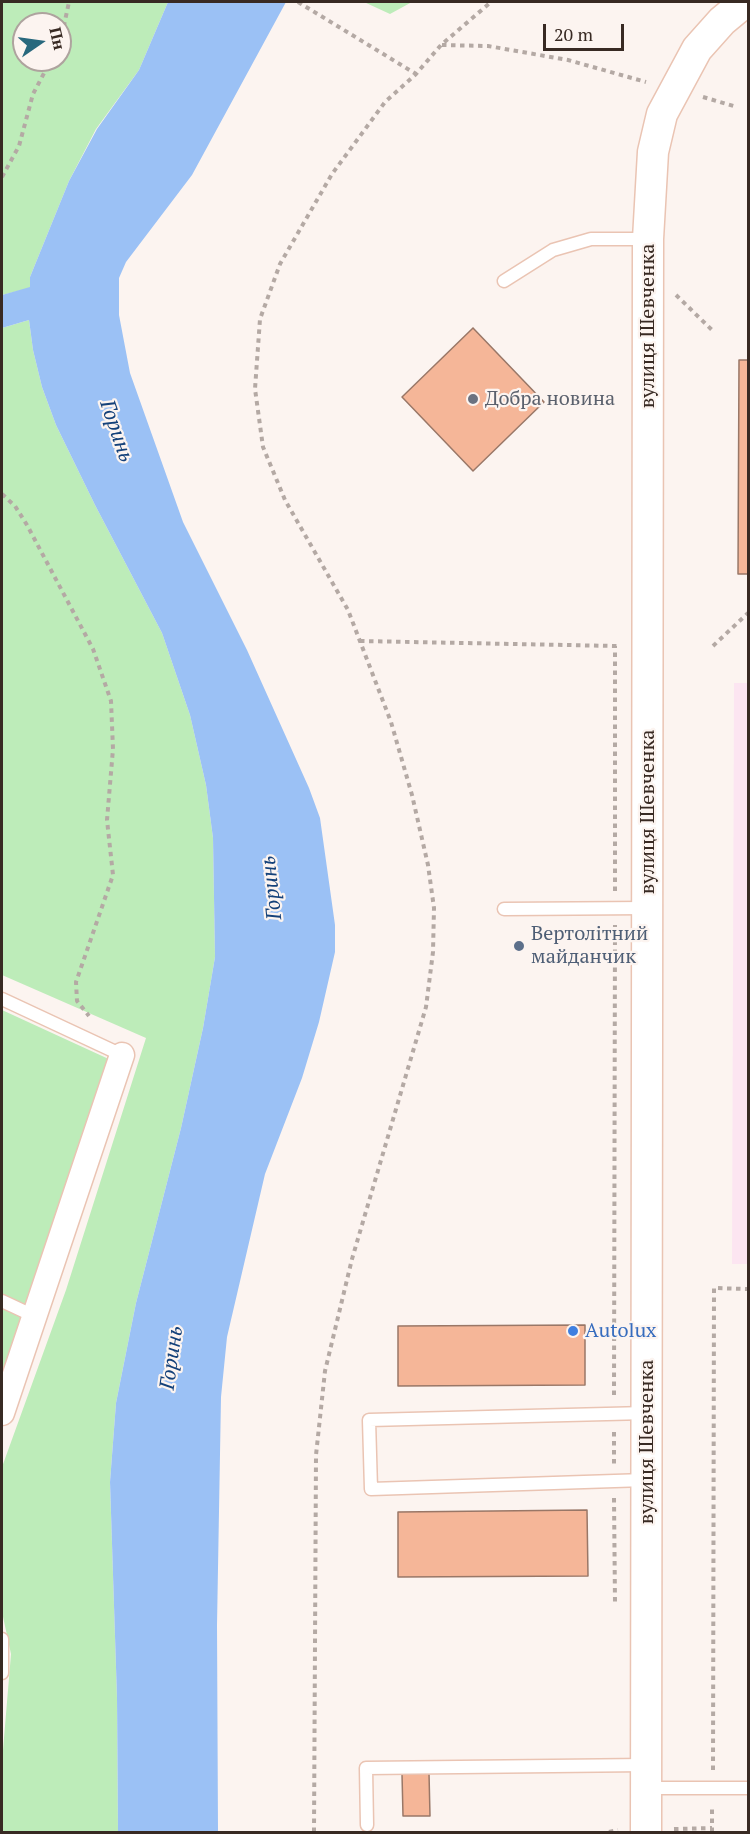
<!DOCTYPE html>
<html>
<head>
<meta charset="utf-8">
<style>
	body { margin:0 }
	#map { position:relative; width:750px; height:1834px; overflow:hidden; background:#fcf4f0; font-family:"PT Serif",serif }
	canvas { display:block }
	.frame { position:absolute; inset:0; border:3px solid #382a23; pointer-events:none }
	.north { position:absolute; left:12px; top:12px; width:60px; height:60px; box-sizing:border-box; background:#fcf4f0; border:2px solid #aea39e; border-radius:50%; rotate:77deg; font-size:16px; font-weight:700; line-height:24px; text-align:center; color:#382a23 }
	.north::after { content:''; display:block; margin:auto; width:21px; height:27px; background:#28687d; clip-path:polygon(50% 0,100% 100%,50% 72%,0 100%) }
	.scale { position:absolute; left:543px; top:24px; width:81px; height:27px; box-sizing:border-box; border:3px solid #382a23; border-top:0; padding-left:8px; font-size:18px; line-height:21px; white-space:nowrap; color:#382a23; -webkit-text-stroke:4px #fcf4f0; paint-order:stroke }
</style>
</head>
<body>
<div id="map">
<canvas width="750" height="1834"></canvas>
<div class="frame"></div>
<div class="north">Пн</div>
<div class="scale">20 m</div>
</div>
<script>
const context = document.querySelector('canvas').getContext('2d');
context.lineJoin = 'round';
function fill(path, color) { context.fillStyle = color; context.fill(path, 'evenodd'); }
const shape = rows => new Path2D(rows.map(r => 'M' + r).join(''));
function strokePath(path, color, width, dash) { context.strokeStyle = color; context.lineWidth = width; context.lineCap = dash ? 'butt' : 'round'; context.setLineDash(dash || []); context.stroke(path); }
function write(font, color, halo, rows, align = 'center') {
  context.font = font + ' "PT Serif",serif'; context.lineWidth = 4.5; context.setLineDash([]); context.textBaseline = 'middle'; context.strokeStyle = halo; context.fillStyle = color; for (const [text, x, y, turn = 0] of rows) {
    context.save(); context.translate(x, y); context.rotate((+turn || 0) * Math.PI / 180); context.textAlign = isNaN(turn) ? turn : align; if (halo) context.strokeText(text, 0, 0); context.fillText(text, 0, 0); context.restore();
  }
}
const education = shape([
	[734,683,748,683,748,1264,732,1264]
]);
const green = shape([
	[2,2,168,2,139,70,96,129,69,181,30,277,30,288,2,295],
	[24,24,60,24,60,60,24,60],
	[364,2,412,2,390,14],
	[29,320,33,350,42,387,56,425,95,505,162,633,190,715,206,785,213,838,215,957,203,1028,181,1128,136,1303,116,1403,110,1482,117,1698,118,1832,2,1832,2,1762,11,1654,2,1612,2,1467,66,1290,146,1038,2,975,2,328],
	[2,1010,113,1061,2,1385]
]);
const water = shape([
	[168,2,286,2,192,175,126,262,119,278,119,315,130,373,183,522,247,650,309,788,320,818,335,925,335,952,319,1022,302,1078,265,1174,227,1337,221,1397,217,1625,218,1832,118,1832,117,1698,110,1482,116,1403,136,1303,181,1128,203,1028,215,957,213,838,206,785,190,715,162,633,95,505,56,425,42,387,33,350,29,320,2,328,2,295,30,287,30,277,69,181,97,129,139,70]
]);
const building = shape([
	[473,328,544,402,473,471,402,397,473,328],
	[739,360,748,360,748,574,738,574,739,360],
	[585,1325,585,1385,398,1386,398,1326,585,1325],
	[587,1510,588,1576,398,1577,398,1512,587,1510],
	[429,1773,430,1816,403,1816,402,1774,429,1773]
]);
const path = shape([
	[298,2,416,74],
	[60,44,69,2],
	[442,45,488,46,568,60,646,82],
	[703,97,737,107],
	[2,177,19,146,33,94,51,60],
	[676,295,712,330],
	[2,494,15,506,27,525,93,649,111,701,113,749,107,820,113,875,76,982,77,1001,89,1016],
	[360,641,617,646],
	[713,646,748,613],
	[615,891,615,646],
	[614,1395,615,925],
	[614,1432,614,1464],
	[614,1498,615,1602],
	[713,1770,714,1288,748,1289],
	[674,1829,712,1828],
	[314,1832,316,1455,325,1371,352,1259,426,1007,433,952,434,908,428,865,412,795,391,722,348,610,285,500,263,447,255,389,260,319,280,264,332,174,385,102,416,74,441,45,491,2],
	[609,1832,618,1830],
	[712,1832,712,1807]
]);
const service = shape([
	[504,281,553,250,591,239,648,239],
	[504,909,647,908],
	[2,999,122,1055],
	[2,1301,34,1316],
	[645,1480,371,1489,369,1420,646,1413],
	[2,1639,2,1673],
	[646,1788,748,1788],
	[367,1825,366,1768,646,1765]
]);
const minor = shape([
	[2,1413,122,1055]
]);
const tertiary = shape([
	[646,1832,648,239,653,152,662,114,697,49,722,21,745,2]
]);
const markers = [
	[473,399,6,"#6b7280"],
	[519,946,6,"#5c6f8a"],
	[573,1331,6,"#3f7fe0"]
];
const streetNames = [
	["вулиця Шевченка",648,326,-90],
	["вулиця Шевченка",648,812,-90],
	["вулиця Шевченка",647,1442,-90]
];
const worshipNames = [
	["Добра новина",485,399]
];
const serviceNames = [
	["Вертолітний",531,934],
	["майданчик",531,957]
];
const shopNames = [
	["Autolux",585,1331]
];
const waterNames = [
	["Горинь",116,431,71],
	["Горинь",272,888,-96],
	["Горинь",172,1358,-82]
];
fill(education, '#fce5f1');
fill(green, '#bdecb9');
fill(water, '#9bc1f5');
fill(building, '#f5b698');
strokePath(building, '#997767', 1.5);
strokePath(service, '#eac4b3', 15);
strokePath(minor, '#eac4b3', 27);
strokePath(tertiary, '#eac4b3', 33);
strokePath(path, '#b4a9a4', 4, [4.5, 4.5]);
strokePath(service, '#fff', 12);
strokePath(minor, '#fff', 24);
strokePath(tertiary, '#fff', 30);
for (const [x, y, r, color] of markers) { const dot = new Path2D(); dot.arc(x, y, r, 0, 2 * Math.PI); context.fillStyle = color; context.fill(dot); strokePath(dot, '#fcf4f0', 2); }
write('20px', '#382a23', '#fcf4f0', streetNames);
write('20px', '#5b616d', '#fcf4f0', worshipNames, 'left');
write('20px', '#4e5e75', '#fcf4f0', serviceNames, 'left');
write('20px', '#366cbe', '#fcf4f0', shopNames, 'left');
write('italic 21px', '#14417a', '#fcf4f0', waterNames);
</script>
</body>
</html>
